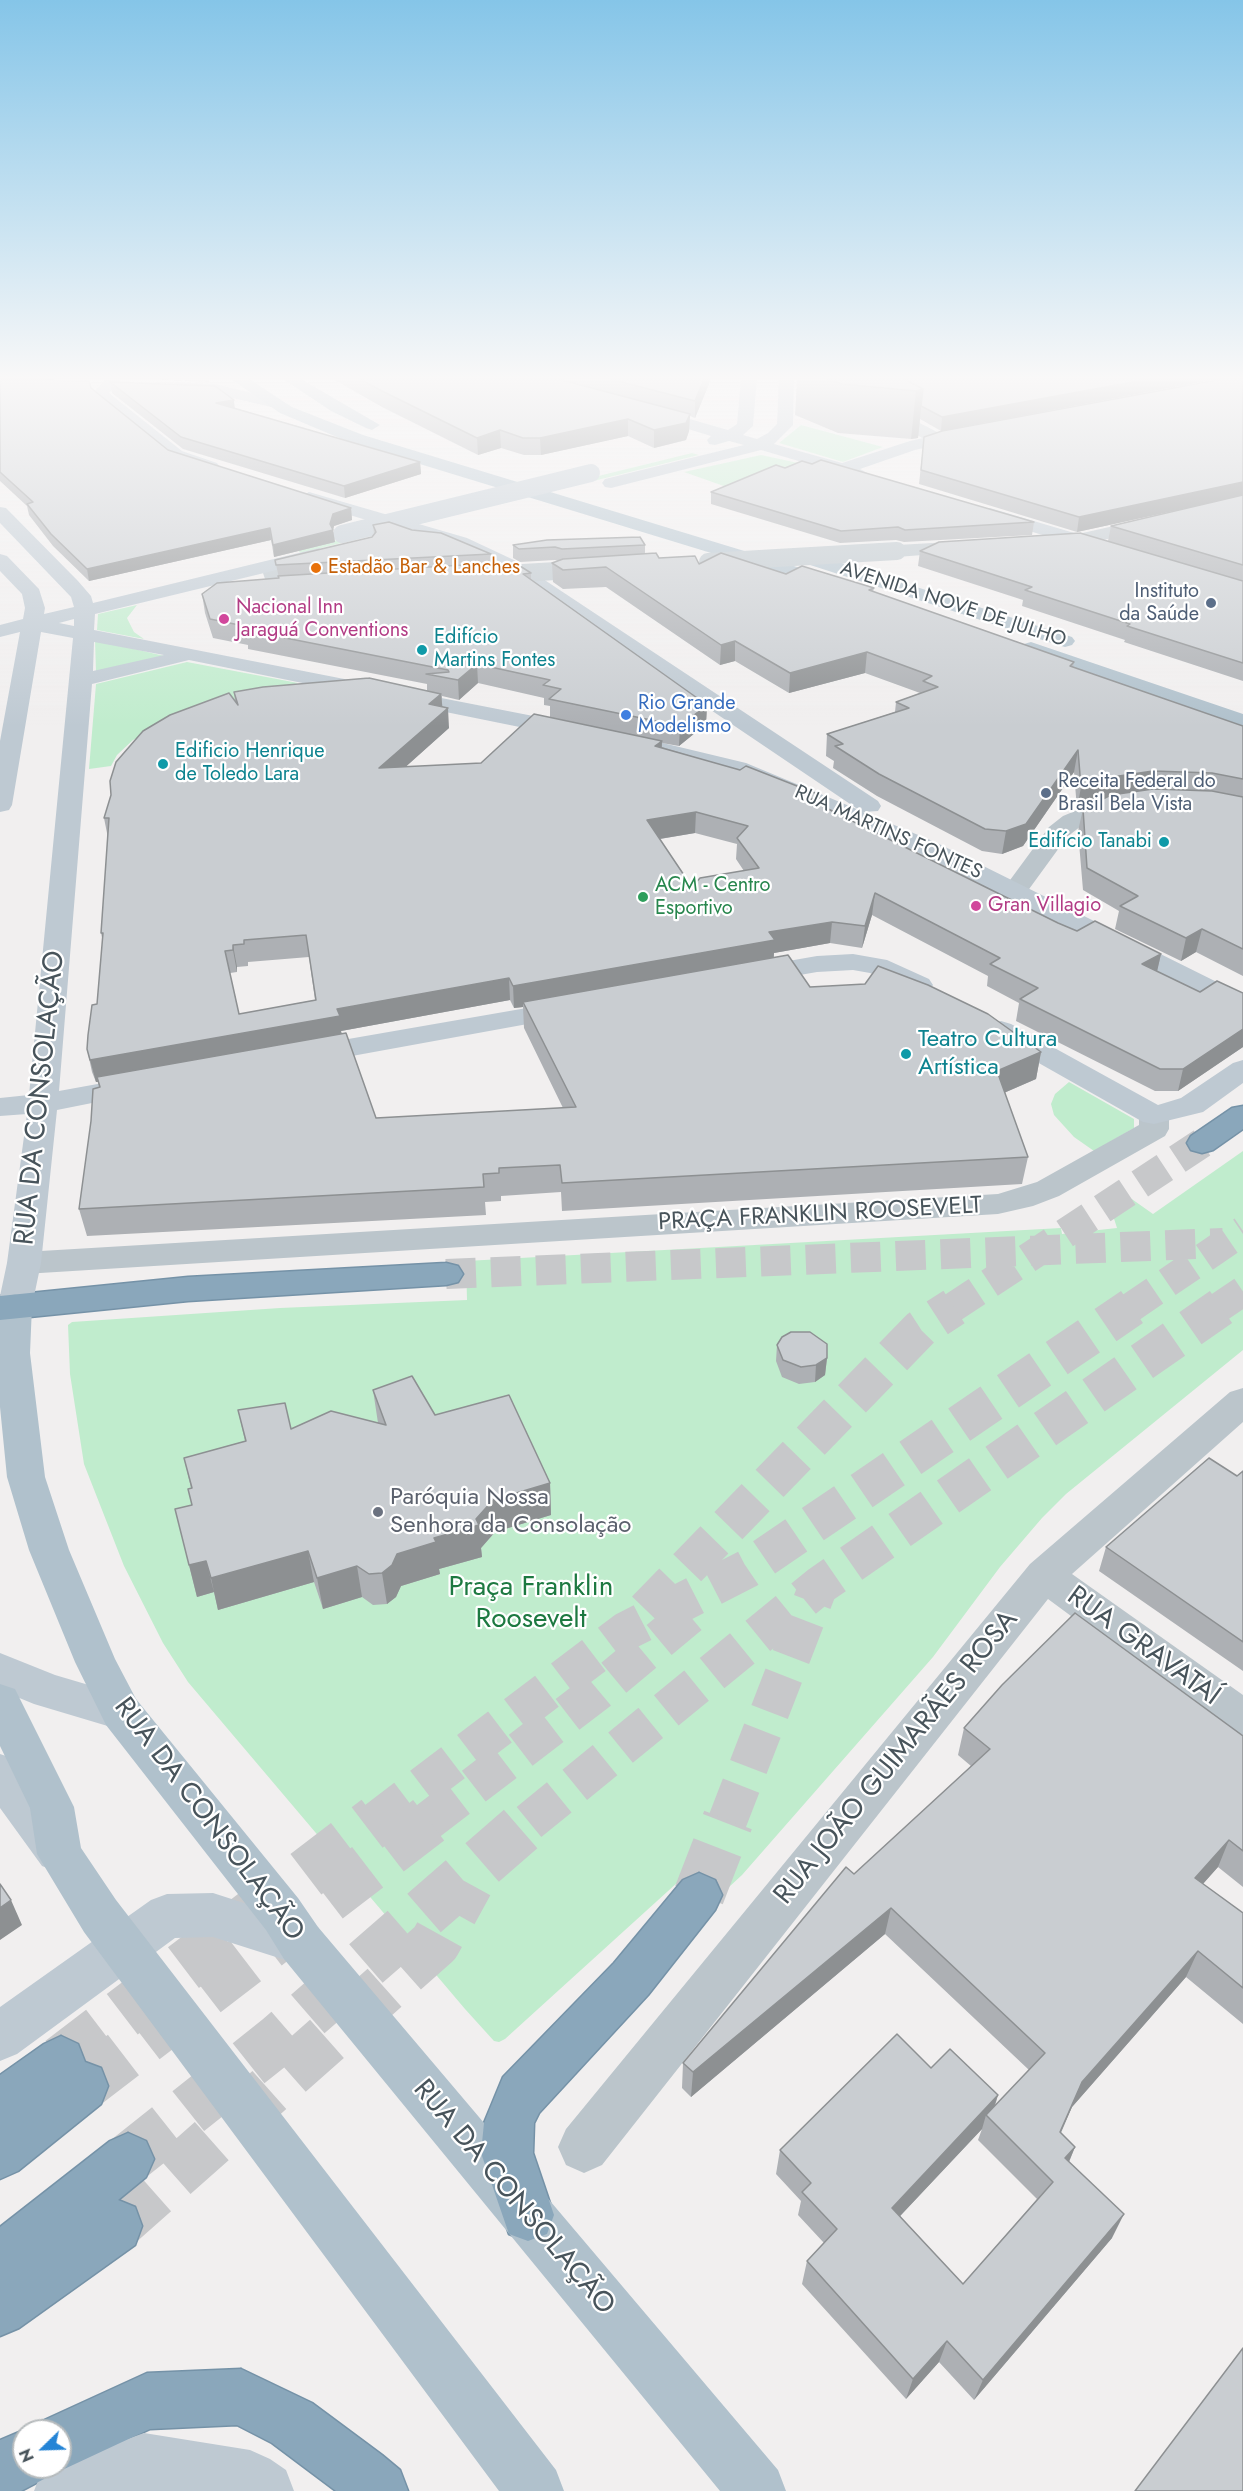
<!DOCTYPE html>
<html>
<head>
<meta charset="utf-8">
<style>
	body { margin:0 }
	#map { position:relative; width:1243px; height:2491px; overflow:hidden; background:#f1efef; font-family:Jost,sans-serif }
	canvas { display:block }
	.north { position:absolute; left:12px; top:2419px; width:60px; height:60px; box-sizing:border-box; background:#fff; border:2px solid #b6bbbd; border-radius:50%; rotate:247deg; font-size:16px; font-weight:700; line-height:24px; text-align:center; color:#48545b }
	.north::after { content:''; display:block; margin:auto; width:21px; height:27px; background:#2484d6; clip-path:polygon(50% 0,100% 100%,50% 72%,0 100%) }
</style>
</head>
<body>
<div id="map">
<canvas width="1243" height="2491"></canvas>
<div class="north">N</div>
</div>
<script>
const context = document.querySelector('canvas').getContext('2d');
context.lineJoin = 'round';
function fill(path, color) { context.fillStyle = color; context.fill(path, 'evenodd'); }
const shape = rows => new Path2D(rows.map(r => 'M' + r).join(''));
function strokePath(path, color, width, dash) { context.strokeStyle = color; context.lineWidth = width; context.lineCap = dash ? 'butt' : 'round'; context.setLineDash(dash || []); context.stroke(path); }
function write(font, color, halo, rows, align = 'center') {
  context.font = font + ' Jost,sans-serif'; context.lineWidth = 4.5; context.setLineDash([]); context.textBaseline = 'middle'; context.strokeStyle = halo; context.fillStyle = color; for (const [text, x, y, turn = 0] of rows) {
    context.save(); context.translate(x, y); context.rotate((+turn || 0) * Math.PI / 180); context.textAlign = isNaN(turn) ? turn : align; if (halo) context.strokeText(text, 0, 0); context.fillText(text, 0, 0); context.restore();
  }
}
const green = shape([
	[801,425,883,447,843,462,779,443],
	[692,453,699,455,301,553,297,550],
	[761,455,803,464,735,490,684,472],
	[137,605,127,618,134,632,144,639,97,630,98,614],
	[95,640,169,657,96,672],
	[187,662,298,683,162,726,133,740,117,755,111,766,89,769,96,684],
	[1069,1082,1134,1119,1134,1128,1094,1151,1074,1137,1054,1115,1051,1104,1055,1094],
	[1243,1151,1243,1350,1066,1494,1042,1518,1000,1567,933,1657,742,1875,715,1900,689,1872,505,2039,499,2042,494,2041,465,2009,188,1682,163,1643,124,1566,84,1464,70,1374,68,1325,72,1322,280,1308,467,1300,466,1261,1061,1228,1062,1234,1117,1228,1110,1206,1119,1190,1153,1214]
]);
const highwayTunnelFar2 = shape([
	[446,1274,1223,1243],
	[952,1308,1202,1143],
	[1130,1308,1243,1231],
	[1218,1308,1243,1291]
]);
const highwayTunnelFar1 = shape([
	[646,1610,920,1329,954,1307],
	[375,1822,626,1631,747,1569,1132,1307],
	[427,1822,598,1691,694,1611],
	[529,1822,819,1586,1221,1307],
	[727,1822,818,1587]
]);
const highwayTunnel = shape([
	[699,1895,728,1820],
	[61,2061,377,1820],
	[83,2086,429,1820],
	[128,2159,279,2039,531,1820],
	[116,2226,435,1943,468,1883]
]);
const street = shape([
	[879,402,943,435,945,439,943,443,931,443,873,410,871,407,873,404,879,402],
	[1243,497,1243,507,1078,546,1048,548,1039,542,1048,536,1078,534,1243,497],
	[967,541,976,547,974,551,897,557,888,551,897,545,967,541],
	[271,561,281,567,284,577,293,586,290,590,276,590,265,579,261,567,271,561],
	[1123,798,1132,800,1135,805,1132,810,1107,815,1081,826,1067,837,1024,896,1015,899,1006,896,1002,891,1049,827,1063,816,1092,804,1123,798],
	[1154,1106,1165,1108,1169,1115,1169,1129,1165,1136,1059,1196,1033,1206,998,1214,24,1274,12,1271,7,1263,12,1255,24,1252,998,1194,1037,1182,1139,1125,1139,1115,1143,1108,1154,1106],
	[1243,1388,1243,1422,1072,1574,1243,1695,1243,1737,1228,1732,1048,1599,602,2165,584,2173,566,2165,558,2147,566,2129,1030,1564,1230,1392,1243,1388]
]);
const secondary = shape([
	[106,379,121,379,109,393,182,451,217,463,220,467,217,471,205,471,170,459,94,397,92,394,106,379],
	[741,379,757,379,753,426,743,435,757,439,768,433,777,424,779,379,794,379,793,425,774,444,842,463,910,441,967,428,975,433,973,437,915,450,860,469,869,474,860,479,761,450,611,488,605,487,602,483,605,479,744,445,729,441,715,445,709,444,707,440,711,436,642,415,640,412,648,407,728,430,737,424,741,379],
	[176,382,215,384,277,399,279,402,271,407,215,394,170,390,168,387,176,382],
	[309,492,467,538,516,561,878,801,881,806,878,811,863,812,935,842,1243,995,1243,1014,1233,1012,917,852,730,773,638,751,635,746,638,741,646,739,746,763,859,810,502,569,453,546,303,501,300,497,309,492],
	[0,507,6,508,78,581,91,596,93,603,319,548,329,554,326,558,95,614,94,630,569,723,577,725,580,730,577,735,569,737,189,660,92,684,59,1091,136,1077,147,1080,151,1086,147,1092,57,1110,41,1263,32,1306,27,1314,15,1318,3,1314,0,1296,7,1263,27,1114,0,1116,0,1098,29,1095,73,638,41,632,12,805,9,810,0,812,0,741,20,632,0,637,0,625,23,619,25,608,22,594,0,571,0,554,7,556,39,589,45,608,44,614,74,607,71,597,0,523,0,507],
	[74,619,74,626,59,623,74,619],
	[94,642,164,655,93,671,94,642],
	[990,508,1108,543,1110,547,1101,553,984,517,981,513,984,509,990,508],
	[853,954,887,960,929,979,933,985,929,991,919,993,870,973,853,970,817,972,754,983,744,981,740,975,744,969,754,967,817,956,853,954],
	[567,1001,577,1003,581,1009,577,1015,308,1064,298,1061,293,1055,298,1049,308,1046,567,1001],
	[1001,1021,1011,1024,1158,1105,1181,1098,1233,1063,1243,1060,1243,1083,1203,1112,1154,1124,1143,1122,991,1036,987,1030,991,1024,1001,1021],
	[0,1653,55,1675,136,1699,142,1712,136,1725,121,1730,34,1704,0,1690,0,1653],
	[0,1754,15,1759,74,1836,81,1851,74,1866,58,1872,42,1866,0,1808,0,1754],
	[213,1893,318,1927,325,1943,318,1959,301,1965,213,1937,175,1938,17,2054,0,2061,0,2007,151,1900,167,1894,213,1893],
	[144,2433,250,2450,270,2459,286,2470,294,2491,34,2491,42,2470,60,2467,63,2462,144,2433]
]);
const primary = shape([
	[231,379,249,379,292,407,363,435,843,581,846,585,843,589,829,589,351,443,280,413,231,379],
	[283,379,301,379,380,425,372,430,366,428,331,411,283,379],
	[814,554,1072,637,1075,641,1072,645,1065,647,1058,645,807,564,804,560,807,556,814,554],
	[1031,642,1243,714,1243,729,1024,652,1021,648,1024,644,1031,642],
	[15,1294,27,1298,32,1306,30,1353,45,1477,69,1550,115,1659,136,1699,298,1898,318,1927,778,2470,786,2491,720,2491,284,1959,266,1930,106,1725,75,1662,29,1550,7,1477,0,1407,0,1302,3,1298,15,1294],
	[0,1684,15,1689,74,1807,81,1848,116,1900,556,2470,564,2491,499,2491,84,1932,37,1854,30,1808,0,1746,0,1684]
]);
const highway = shape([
	[1243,1106,1243,1129,1213,1150,1202,1153,1191,1150,1187,1143,1191,1136,1232,1108,1243,1106],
	[446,1263,458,1266,463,1274,458,1282,446,1285,188,1301,0,1320,0,1296,188,1277,446,1263],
	[699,1873,715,1880,722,1895,715,1910,648,1995,539,2113,534,2123,533,2153,554,2215,547,2234,528,2241,509,2234,481,2153,484,2123,503,2077,614,1963,683,1880,699,1873],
	[61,2036,78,2044,85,2062,101,2068,108,2086,101,2104,18,2171,0,2179,0,2075,44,2044,61,2036],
	[128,2133,146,2141,154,2159,146,2177,118,2200,135,2207,142,2226,135,2245,19,2328,0,2336,0,2227,110,2141,128,2133],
	[241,2369,312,2403,382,2455,400,2470,408,2491,336,2491,272,2443,237,2425,150,2429,60,2471,51,2467,60,2467,60,2431,36,2431,40,2422,147,2373,241,2369],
	[24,2430,24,2467,49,2467,44,2479,21,2491,0,2491,0,2440,24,2430]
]);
const streetBridge = shape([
	[708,562,897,551],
	[506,574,556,571]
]);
const secondaryBridge = shape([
	[342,534,591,473]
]);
const wall = shape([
	[0,379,91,388,168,450,351,508,352,520,334,526,333,530,335,542,274,557,271,540,89,581,53,546,29,515,27,506,0,481],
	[152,379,209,379,209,382],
	[333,379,711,379,695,418,690,416,689,431,686,440,654,448,628,436,541,455,524,455,501,448,478,455,382,407],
	[797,379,1216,379,941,431,920,419,918,438,911,439,838,433,795,415],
	[1243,379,1243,681,1124,642,1125,640,1022,606,1023,600,918,566,920,551,1108,541,1111,526,1236,497,1077,532,919,484,924,437],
	[110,382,235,408,420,462,421,474,345,498,183,449,112,393],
	[785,468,1034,522,1032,535,904,542,896,540,840,543,711,504,711,492],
	[373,525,412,530,491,554,492,563,531,573,531,579,707,705,706,724,679,746,662,743,662,747,820,795,820,804,1058,923,1077,931,1161,954,1157,971,1200,992,1243,993,1243,1047,1178,1091,1155,1091,1016,1021,1019,1003,987,986,988,976,872,915,862,948,830,943,774,953,774,957,810,987,1041,1052,1036,1079,1004,1093,1028,1157,1022,1184,562,1211,561,1192,501,1196,501,1201,485,1202,486,1215,87,1236,79,1209,99,1087,98,1082,96,1082,92,1072,87,1049,97,1004,103,942,101,933,108,838,104,818,235,701,234,692,427,691,427,684,248,649,248,645,213,638,205,613,202,594,279,578,275,560,372,537,374,534],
	[478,683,544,698,544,705,550,706,550,717,481,763,405,767,449,728,442,707,442,696,459,700],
	[695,833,737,844,736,859,744,871,692,887,660,839],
	[309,957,315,1000,239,1014,230,973,237,972,237,967,248,966,248,962],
	[510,1000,514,1008,523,1007,524,1028,563,1108,376,1118,341,1031],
	[513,545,645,545,645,554,659,558,699,564,786,574,874,588,873,592,1074,662,1073,667,1243,726,1243,976,1196,952,1181,961,1115,929,1119,911,1083,890,1078,831,1083,809,1102,800,1077,809,1074,772,1023,846,1002,854,982,851,877,796,833,768,834,761,826,756,827,734,895,712,896,702,920,693,865,673,789,693,735,661,720,665,606,587,563,589,553,582,552,563,559,561,555,560,520,562,513,558],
	[777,1345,827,1358,825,1375,815,1382,799,1384,782,1377,776,1361],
	[373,1390,435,1415,550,1483,551,1515,495,1532,481,1548,482,1557,439,1569,440,1574,401,1586,396,1597,387,1604,373,1605,362,1597,323,1609,314,1582,218,1610,214,1592,197,1597,189,1565,192,1505,191,1488,184,1458,245,1441,238,1410,291,1429,378,1423],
	[1243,1471,1243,1671,1099,1571,1106,1547,1237,1476],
	[964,1728,1243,1736,1243,1887,1218,1867,1203,1884,1243,1913,1243,2024,1186,1977,1072,2107,1061,2133,1075,2147,1069,2162,1112,2238,974,2400,939,2362,906,2399,802,2284,807,2261,824,2243,798,2215,801,2201,776,2174,780,2150,931,2068,998,2095,995,2106,1029,2070,885,1934,691,2097,682,2088,683,2063,854,1874,971,1766,958,1755],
	[982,2129,978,2140,1037,2199,963,2284,900,2216]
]);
const shadedWall = shape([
	[704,379,711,379,695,418,695,401],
	[1149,379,1216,379,941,431,942,417],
	[923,389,918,438,911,439,916,391],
	[234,400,235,411,216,403],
	[690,414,689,431,686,440,654,448,654,430],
	[628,419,628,436,541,455,540,438],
	[500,430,501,448,478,455,477,438],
	[420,462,421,474,345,498,344,486],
	[1243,482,1243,496,1077,532,1079,517],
	[351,508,352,520,334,526,333,530,335,542,274,557,273,545,330,524,333,514],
	[270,528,271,540,89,581,87,569],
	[735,641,735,661,720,665,721,645],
	[867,652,865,673,789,693,790,673],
	[477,664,478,683,459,700,458,680],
	[441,694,443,712,448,708,449,728,381,789,379,768,429,704],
	[707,705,706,724,679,746,680,726],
	[662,741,661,761,655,746],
	[1078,750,1074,772,1023,846,1002,854,1006,831],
	[1153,771,1148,793,1101,800,1077,809,1081,787,1105,778],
	[820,795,819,816,810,800],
	[696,812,695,833,647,841,647,820],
	[875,893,872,915,862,948,865,926],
	[832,922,830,943,774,953,773,962,523,1002,523,1007,514,1008,513,986,769,932],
	[1202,929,1196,952,1181,961,1186,938],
	[233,945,237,967,237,972,233,950],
	[1161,954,1156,976,1142,964],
	[509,978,510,1000,341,1031,342,1039,97,1077,98,1082,96,1082,90,1060,337,1009],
	[1243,1029,1243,1047,1178,1091,1183,1069],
	[1041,1052,1036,1079,992,1098,997,1071],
	[827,1358,825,1375,815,1382,816,1365],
	[550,1483,551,1515,495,1532,481,1548,482,1557,439,1569,440,1574,401,1586,396,1597,387,1604,382,1573,397,1554,476,1519,493,1500],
	[308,1551,314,1582,218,1610,211,1578],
	[206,1561,214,1592,197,1597,189,1565],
	[357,1566,362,1597,323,1609,317,1578],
	[1229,1840,1218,1867,1184,1905,1195,1878],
	[11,1900,22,1925,0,1940,0,1908],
	[891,1908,885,1934,691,2097,693,2072],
	[1198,1951,1186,1977,1072,2107,1050,2156,1082,2082],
	[998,2095,990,2119,986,2115,982,2129,886,2231,892,2208],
	[1075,2147,1065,2171,1065,2158],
	[1124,2214,1112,2238,974,2400,983,2380],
	[947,2341,939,2362,906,2399,913,2379]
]);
const building = shape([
	[0,379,89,381,91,388,168,450,351,508,333,514,330,524,333,530,273,545,270,528,87,569,51,534,27,504,33,502,0,472,0,379],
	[360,379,558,379,690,414,686,423,654,430,628,419,540,438,523,438,500,430,477,438,380,390,360,379],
	[610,379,704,379,695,401,610,379],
	[826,379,904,379,923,389,916,391,842,384,826,379],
	[904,379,1149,379,942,417,921,406,923,389,904,379],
	[1222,379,1243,379,1243,482,1079,517,921,470,924,437,942,431,1222,379],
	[110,382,215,386,234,400,216,403,420,462,344,486,181,437,110,382],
	[821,460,1034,522,905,530,898,527,841,531,711,492,776,465,785,468,802,461,812,464,821,460],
	[1243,495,1243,565,1111,526,1243,495],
	[389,522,412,530,441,533,491,554,276,565,275,560,372,537,376,532,373,525,389,522],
	[1080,533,1243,581,1243,663,1127,626,1130,624,1025,590,1032,587,920,551,939,542,1080,533],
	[640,537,645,545,562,549,555,547,519,549,513,545,547,540,640,537],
	[656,553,659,558,695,556,699,564,721,553,786,574,802,566,874,588,869,590,1074,662,1070,666,1243,726,1243,779,1212,773,1153,771,1105,778,1081,787,1078,750,1026,824,1006,831,985,829,879,774,835,746,843,744,827,734,909,708,896,702,938,687,923,681,932,676,867,652,790,673,735,641,721,645,606,567,563,570,552,563,563,559,656,553],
	[497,563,505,567,520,566,531,573,523,574,707,705,680,726,549,699,561,689,543,685,550,680,477,664,458,680,426,674,449,672,448,670,245,630,249,627,210,619,202,594,217,583,279,578,278,576,497,563],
	[369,678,441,694,429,704,448,708,379,768,481,763,534,714,662,741,655,746,740,770,746,766,820,795,810,800,1058,923,1077,931,1095,921,1161,954,1142,964,1200,992,1217,981,1243,993,1243,1029,1183,1069,1160,1069,1020,999,1038,988,990,964,1000,958,875,893,865,926,832,922,769,932,775,940,513,986,509,978,337,1009,340,1016,90,1060,87,1049,88,1035,92,1005,97,1004,103,933,101,933,109,818,104,818,111,795,110,781,116,762,143,731,170,715,229,693,238,705,234,692,263,687,369,678],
	[696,812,748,826,737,838,759,868,700,878,692,887,647,820,696,812],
	[306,935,316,1000,239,1014,225,951,233,950,233,945,244,944,244,940,306,935],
	[1153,789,1212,791,1243,797,1243,949,1202,929,1186,938,1120,906,1138,896,1087,868,1083,809,1111,795,1153,789],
	[788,955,810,987,865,984,878,966,928,985,988,1014,1041,1052,997,1071,1028,1157,562,1183,560,1165,499,1168,499,1173,483,1174,484,1187,79,1209,91,1121,93,1089,100,1087,97,1077,346,1033,376,1118,576,1107,523,1002,788,955],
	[791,1332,810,1332,827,1344,827,1358,816,1365,801,1367,783,1360,777,1345,782,1337,791,1332],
	[412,1376,435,1415,509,1395,550,1483,493,1500,476,1519,479,1525,434,1538,436,1542,397,1554,392,1565,382,1573,369,1574,357,1566,317,1578,308,1551,211,1578,206,1561,189,1565,175,1509,192,1505,188,1489,192,1488,184,1458,246,1441,238,1410,285,1403,291,1429,331,1411,386,1425,373,1390,412,1376],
	[1209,1458,1237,1476,1243,1471,1243,1642,1106,1547,1209,1458],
	[1075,1613,1243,1736,1243,1851,1229,1840,1195,1878,1243,1913,1243,1988,1198,1951,1082,2082,1060,2132,1075,2147,1065,2158,1124,2214,983,2380,947,2341,913,2379,807,2261,837,2229,802,2192,811,2183,780,2150,897,2034,931,2068,950,2049,998,2095,892,2208,963,2284,1053,2182,986,2115,1045,2053,891,1908,693,2072,683,2063,846,1867,854,1874,990,1749,964,1728,1002,1685,1075,1613],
	[0,1884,11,1900,0,1908,0,1884],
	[1243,2348,1243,2491,1135,2491,1243,2348]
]);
const markers = [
	[316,568,6,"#e8710a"],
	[1211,603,6,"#5c6f8a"],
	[224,619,6,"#d1479c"],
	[422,650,6,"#0f9aa8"],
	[626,715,6,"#3f7fe0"],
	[163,764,6,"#0f9aa8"],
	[1046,793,6,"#5c6f8a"],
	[1164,842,6,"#0f9aa8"],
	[643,897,6,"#2e9e5b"],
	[976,906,6,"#d1479c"],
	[906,1054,6,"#0f9aa8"],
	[378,1512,6,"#6b7280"]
];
const farFoodnames = [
	["Estadão Bar & Lanches",328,568]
];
const farServicenames = [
	["Instituto",1199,592],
	["da Saúde",1199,615],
	["Receita Federal do",1058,782,"left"],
	["Brasil Bela Vista",1058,805,"left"]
];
const farStreetnames = [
	["AVENIDA NOVE DE JULHO",953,605,18],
	["RUA MARTINS FONTES",888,833,24]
];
const farHotelnames = [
	["Nacional Inn",236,608],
	["Jaraguá Conventions",236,631],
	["Gran Villagio",988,906]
];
const farCulturenames = [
	["Edifício",434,638],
	["Martins Fontes",434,661],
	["Edificio Henrique",175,752],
	["de Toledo Lara",175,775],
	["Edifício Tanabi",1152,842,"right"]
];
const farShopnames = [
	["Rio Grande",638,704],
	["Modelismo",638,727]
];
const farLeisurenames = [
	["ACM - Centro",655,886],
	["Esportivo",655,909]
];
const cultureNames = [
	["Teatro Cultura",918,1040],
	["Artística",918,1068]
];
const streetNames = [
	["PRAÇA FRANKLIN ROOSEVELT",820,1215,-3]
];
const worshipNames = [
	["Paróquia Nossa",390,1498],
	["Senhora da Consolação",390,1526]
];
const nearStreetnames = [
	["RUA DA CONSOLAÇÃO",41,1098,-84],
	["RUA GRAVATAÍ",1143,1647,36],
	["RUA JOÃO GUIMARÃES ROSA",897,1758,-51],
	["RUA DA CONSOLAÇÃO",208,1820,53],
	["RUA DA CONSOLAÇÃO",513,2198,50]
];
const nearParknames = [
	["Praça Franklin",531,1588],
	["Roosevelt",531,1620]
];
fill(green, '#c0eccd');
strokePath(highwayTunnelFar2, '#c7c8ca', 30, [30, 15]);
strokePath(highwayTunnelFar1, '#c7c8ca', 39, [39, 20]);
strokePath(highwayTunnel, '#c7c8ca', 51, [51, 26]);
strokePath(highway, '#7592a7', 3);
fill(street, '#bbc5cb');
fill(secondary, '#bec9d2');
fill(primary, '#b0c1cc');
fill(highway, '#8aa7bb');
strokePath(streetBridge, '#bbc5cb', 18);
strokePath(secondaryBridge, '#bec9d2', 18);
fill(wall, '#adb0b4');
fill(shadedWall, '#8d9092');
fill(building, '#c9cdd1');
strokePath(building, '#8d9092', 1.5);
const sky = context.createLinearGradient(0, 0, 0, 727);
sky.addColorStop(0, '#85c5e8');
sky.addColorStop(0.52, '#f9f8f8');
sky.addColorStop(1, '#f9f8f800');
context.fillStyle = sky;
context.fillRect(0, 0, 1243, 727);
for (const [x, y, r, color] of markers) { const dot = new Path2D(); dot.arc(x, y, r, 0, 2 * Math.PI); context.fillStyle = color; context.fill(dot); strokePath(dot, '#fff', 2); }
write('20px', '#c56008', '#fff', farFoodnames, 'left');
write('20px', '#4e5e75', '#fff', farServicenames, 'right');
write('20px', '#48545b', '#fff', farStreetnames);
write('20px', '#b23c85', '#fff', farHotelnames, 'left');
write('20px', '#0d838f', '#fff', farCulturenames, 'left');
write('20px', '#366cbe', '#fff', farShopnames, 'left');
write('20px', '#27864d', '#fff', farLeisurenames, 'left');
write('24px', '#0d838f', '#fff', cultureNames, 'left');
write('24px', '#48545b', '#fff', streetNames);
write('24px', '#5b616d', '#fff', worshipNames, 'left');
write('28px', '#48545b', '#fff', nearStreetnames);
write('28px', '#1d7941', '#fff', nearParknames);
</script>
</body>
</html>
